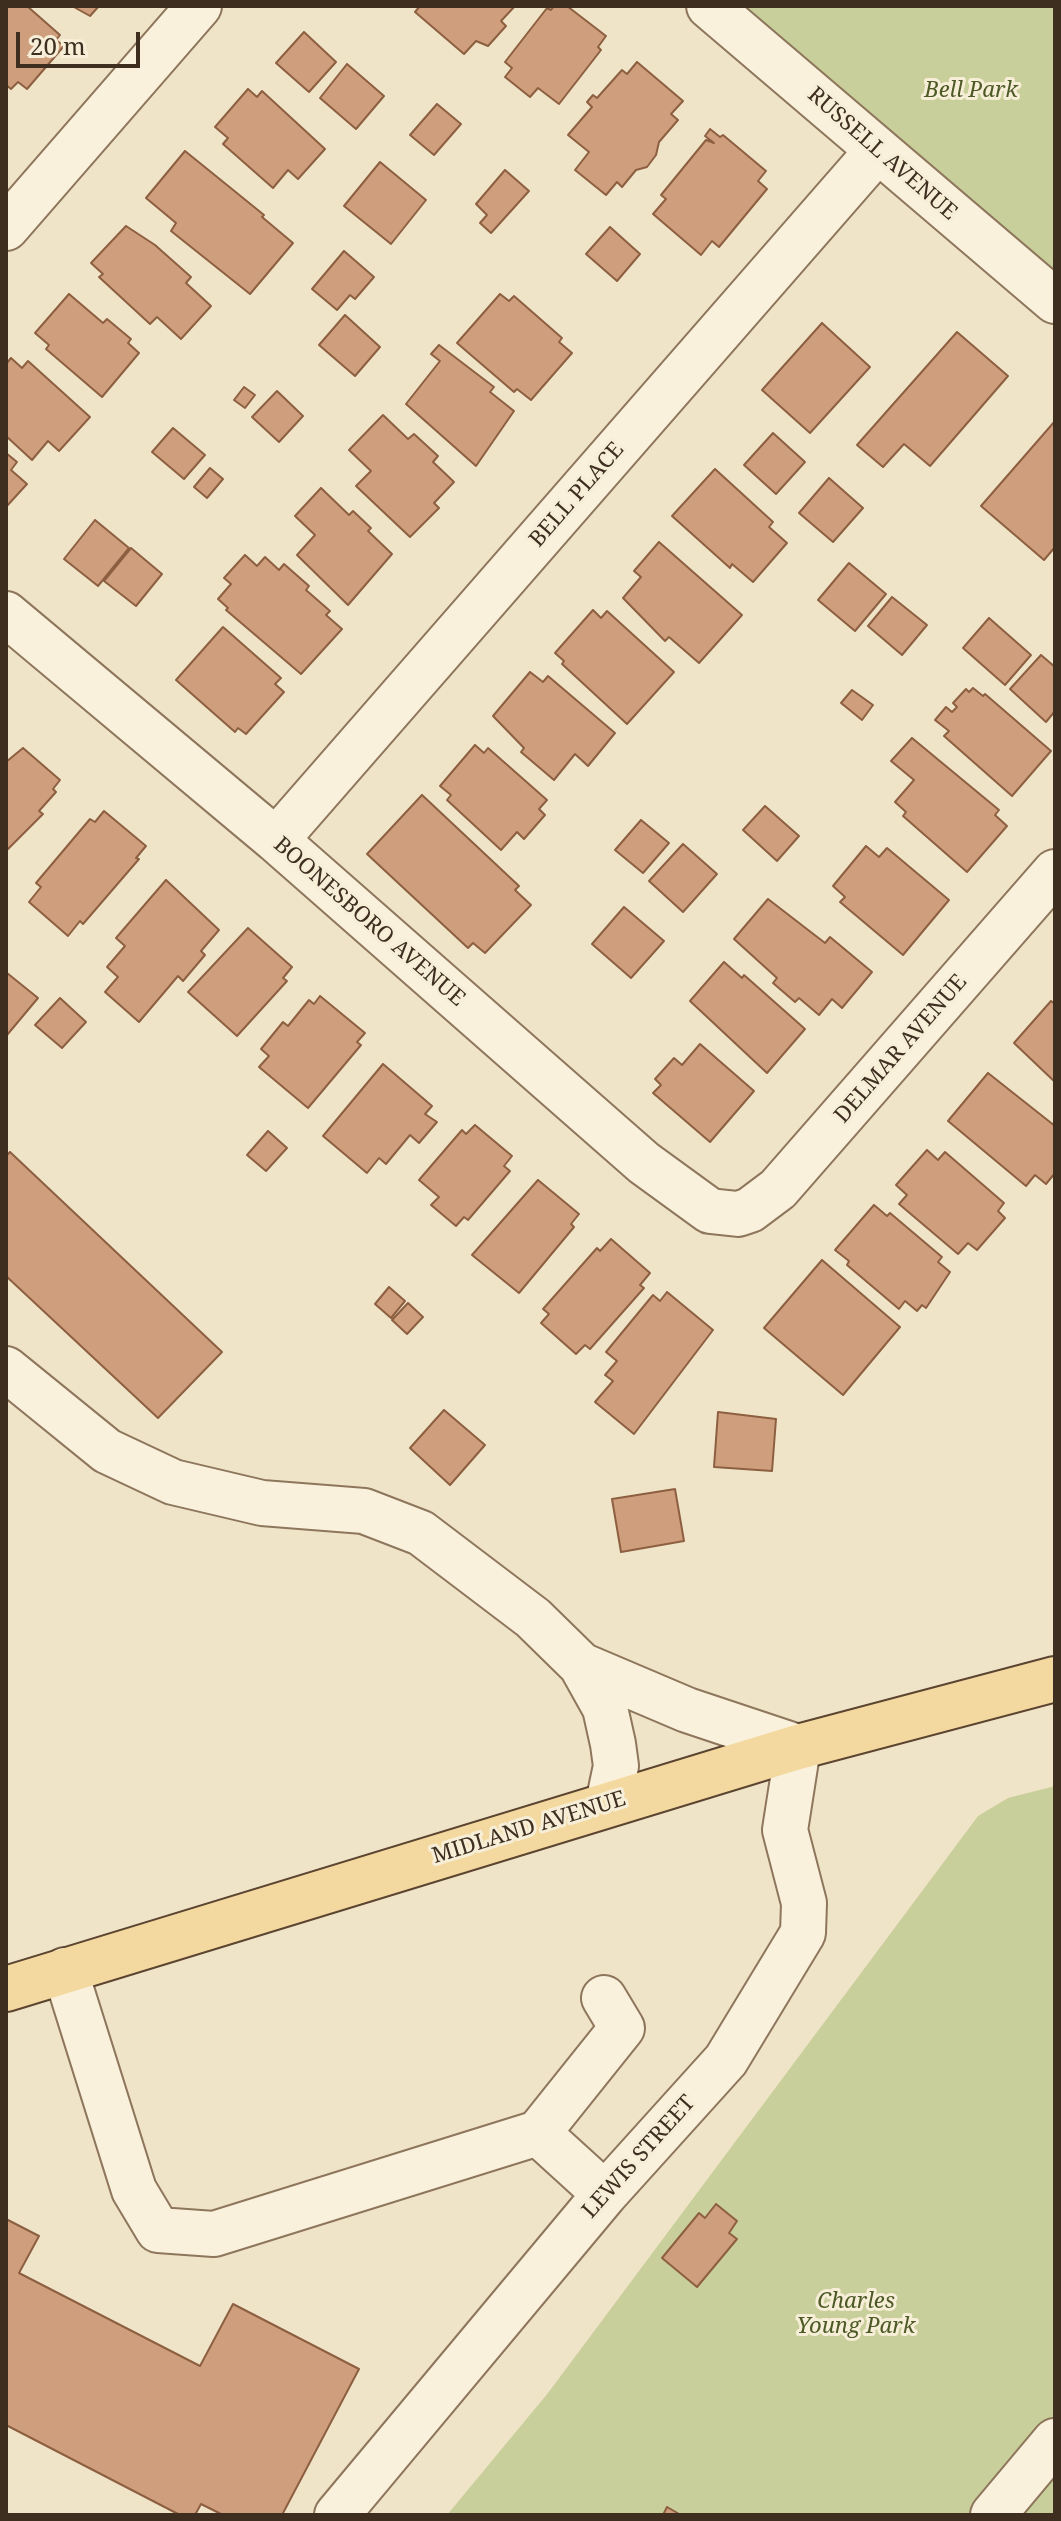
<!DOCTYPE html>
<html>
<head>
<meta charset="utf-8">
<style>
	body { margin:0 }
	#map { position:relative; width:1061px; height:2521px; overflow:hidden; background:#f0e4c8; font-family:"Noto Serif",serif }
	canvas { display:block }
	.frame { position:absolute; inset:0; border:8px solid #3d2e20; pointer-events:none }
	.scale { position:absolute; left:16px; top:32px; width:124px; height:36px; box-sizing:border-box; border:4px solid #3d2e20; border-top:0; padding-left:10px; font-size:24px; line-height:28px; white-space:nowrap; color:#3d2e20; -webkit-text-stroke:6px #f7eed8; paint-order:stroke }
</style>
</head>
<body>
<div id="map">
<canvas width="1061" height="2521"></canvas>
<div class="frame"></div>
<div class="scale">20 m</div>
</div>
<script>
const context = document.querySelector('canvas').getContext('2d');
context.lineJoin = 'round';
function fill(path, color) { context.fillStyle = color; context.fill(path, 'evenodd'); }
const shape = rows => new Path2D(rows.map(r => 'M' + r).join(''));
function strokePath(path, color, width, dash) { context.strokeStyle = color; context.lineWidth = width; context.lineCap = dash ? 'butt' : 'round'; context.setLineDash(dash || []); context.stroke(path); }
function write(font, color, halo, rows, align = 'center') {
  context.font = font + ' "Noto Serif",serif'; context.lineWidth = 6; context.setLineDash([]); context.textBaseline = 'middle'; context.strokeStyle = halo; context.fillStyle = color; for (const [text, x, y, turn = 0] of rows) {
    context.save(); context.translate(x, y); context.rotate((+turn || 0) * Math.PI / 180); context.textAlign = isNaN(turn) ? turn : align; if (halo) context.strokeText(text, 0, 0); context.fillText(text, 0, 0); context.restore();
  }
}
const green = shape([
	[743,6,1055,6,1055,272],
	[1055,1786,1055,2515,447,2515,548,2393,978,1816,1008,1798]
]);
const building = shape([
	[6,6,27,6,60,35,56,40,64,46,27,89,18,82,11,89,6,85,6,6],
	[72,6,99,6,90,16,72,6],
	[420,6,515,6,501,21,506,26,488,46,476,41,464,54,415,12,420,6],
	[554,6,567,6,606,36,598,47,601,50,559,104,538,88,530,97,505,77,512,68,505,62,547,8,551,10,554,6],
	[304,32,336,62,309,92,276,63,304,32],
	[637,62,683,101,671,114,678,120,659,142,656,155,647,167,636,170,622,187,617,182,606,195,575,170,589,152,568,135,592,107,587,102,593,95,597,98,622,70,627,74,637,62],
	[347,64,384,96,356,129,320,98,347,64],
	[248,89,257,97,262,91,325,149,298,179,288,170,273,188,223,144,228,138,215,127,248,89],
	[437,104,461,124,434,155,410,135,437,104],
	[710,129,720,137,723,135,766,171,758,181,767,189,719,247,712,241,701,255,653,214,666,199,661,195,706,140,714,143,705,136,710,129],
	[185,151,264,215,262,217,293,243,250,294,171,231,176,223,146,198,185,151],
	[380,162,426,200,391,244,344,206,380,162],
	[505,170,529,191,491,233,480,223,487,215,476,204,505,170],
	[126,226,155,245,191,277,186,283,211,306,181,339,157,317,150,324,99,277,103,274,91,263,126,226],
	[610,227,640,254,617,281,586,254,610,227],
	[344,251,374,277,355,299,350,295,337,310,312,289,344,251],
	[69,294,103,323,107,319,131,339,128,343,139,353,102,397,46,349,49,345,35,333,69,294],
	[500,294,509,301,514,296,562,338,559,342,572,353,531,400,517,389,514,392,457,343,500,294],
	[345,315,380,347,355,376,319,345,345,315],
	[822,323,870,367,810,433,762,390,822,323],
	[957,332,1008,376,930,466,904,444,883,467,857,445,957,332],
	[439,345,494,387,490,392,514,411,476,466,406,404,440,361,431,354,439,345],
	[11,358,22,368,28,361,90,417,59,451,48,441,32,460,6,436,6,364,11,358],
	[244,387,255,395,245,408,234,400,244,387],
	[277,391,303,416,279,442,252,417,277,391],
	[383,415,408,439,414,434,438,456,433,462,454,482,434,503,439,508,410,537,356,486,371,471,349,450,383,415],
	[1055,421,1055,547,1044,560,981,506,1055,421],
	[173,428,205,455,184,479,152,452,173,428],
	[773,433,805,462,776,494,744,465,773,433],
	[6,453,17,462,11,470,27,484,6,507,6,453],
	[210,468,223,479,207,498,194,487,210,468],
	[715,469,773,522,769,527,787,543,753,582,732,564,730,568,672,516,715,469],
	[829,478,863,508,833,542,799,513,829,478],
	[321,488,349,515,353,511,371,528,368,531,392,554,348,605,297,555,315,535,295,516,321,488],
	[95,520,129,548,98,586,64,559,95,520],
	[659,542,742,615,699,663,669,637,665,641,623,598,641,577,634,571,659,542],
	[131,548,162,574,136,606,104,581,131,548],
	[245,555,257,566,265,557,279,570,284,564,309,586,306,590,330,611,326,615,342,629,301,674,226,610,228,608,218,599,231,584,224,578,245,555],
	[849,563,886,594,855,631,818,600,849,563],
	[892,597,927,625,902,655,868,626,892,597],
	[593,610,601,618,607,611,674,672,627,724,562,664,564,661,555,653,593,610],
	[989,618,1031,655,1005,685,963,648,989,618],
	[223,627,281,678,275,684,284,692,246,734,238,728,235,732,176,680,223,627],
	[1041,655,1055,667,1055,711,1046,722,1010,689,1041,655],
	[530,672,543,682,548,676,615,733,588,766,575,754,554,780,521,752,524,748,493,716,530,672],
	[973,688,983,696,985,694,1051,751,1012,796,944,736,949,731,935,720,946,707,952,712,957,707,953,703,966,689,969,692,973,688],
	[852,690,873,705,862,720,841,703,852,690],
	[912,738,999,810,995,815,1007,826,967,872,903,816,906,812,895,802,914,780,891,761,912,738],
	[475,745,484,753,488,748,547,800,539,809,545,815,524,839,517,832,501,850,447,800,451,795,440,786,475,745],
	[23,748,60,780,53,789,56,792,39,811,43,814,6,851,6,762,23,748],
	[422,795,519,886,515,890,531,905,485,953,473,943,468,948,367,854,422,795],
	[765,806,799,836,777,861,743,830,765,806],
	[104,811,146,846,136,858,139,859,83,924,80,921,68,936,29,902,41,887,36,883,90,819,95,822,104,811],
	[641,820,669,843,643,873,615,850,641,820],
	[683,844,717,874,683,912,649,881,683,844],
	[866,846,879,857,887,848,949,900,903,955,840,902,845,897,833,886,866,846],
	[166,880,219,930,201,951,205,955,183,981,178,976,139,1022,105,992,118,977,107,967,125,946,116,938,166,880],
	[768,899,825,943,830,937,872,972,842,1008,832,999,819,1015,799,998,795,1002,773,983,777,978,734,939,768,899],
	[624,907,664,941,631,978,592,944,624,907],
	[248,928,292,967,283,978,287,981,237,1036,188,992,248,928],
	[724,962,742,978,744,975,805,1029,767,1073,690,1001,724,962],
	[7,973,38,998,7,1035,6,974,7,973],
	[320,996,365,1033,357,1042,361,1045,308,1108,259,1067,269,1056,261,1049,283,1022,288,1026,309,1000,314,1004,320,996],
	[60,998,86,1022,62,1048,35,1025,60,998],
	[1051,1001,1055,1004,1055,1082,1014,1043,1051,1001],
	[700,1044,754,1091,710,1142,653,1093,661,1085,655,1079,674,1058,682,1065,700,1044],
	[383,1064,432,1106,425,1114,437,1122,419,1143,410,1135,386,1164,379,1158,367,1173,323,1136,383,1064],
	[988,1073,1055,1126,1055,1173,1046,1184,1035,1175,1026,1186,948,1121,988,1073],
	[475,1125,512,1156,504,1166,510,1171,468,1220,464,1217,456,1226,431,1205,439,1197,419,1180,462,1130,466,1134,475,1125],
	[268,1131,287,1148,266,1171,247,1155,268,1131],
	[927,1150,938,1160,945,1152,1004,1203,998,1211,1005,1218,977,1250,968,1243,958,1254,899,1204,907,1195,896,1185,927,1150],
	[10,1152,222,1352,158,1418,6,1276,6,1156,10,1152],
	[538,1180,579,1214,571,1224,574,1227,519,1293,472,1255,538,1180],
	[874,1205,887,1216,890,1213,942,1257,938,1262,950,1272,926,1308,922,1305,917,1311,905,1301,899,1309,847,1265,849,1261,835,1250,874,1205],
	[611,1239,650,1273,640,1285,644,1288,590,1349,585,1345,576,1354,541,1323,549,1314,543,1309,597,1248,600,1251,611,1239],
	[822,1260,900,1327,843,1395,764,1328,822,1260],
	[389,1287,405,1301,391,1318,375,1304,389,1287],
	[667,1292,713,1330,634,1434,595,1402,613,1381,605,1375,617,1361,606,1352,653,1295,660,1301,667,1292],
	[408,1303,423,1317,407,1334,392,1320,408,1303],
	[444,1410,485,1445,450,1485,410,1448,444,1410],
	[718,1412,776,1419,772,1471,714,1467,718,1412],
	[675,1489,684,1541,621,1552,612,1499,675,1489],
	[716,2204,737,2221,729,2233,737,2239,697,2287,662,2258,699,2213,705,2218,716,2204],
	[6,2219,39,2236,19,2273,200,2366,233,2304,359,2369,282,2515,223,2515,201,2504,195,2515,180,2515,6,2425,6,2219],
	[667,2507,681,2515,663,2515,667,2507]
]);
const minor = shape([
	[709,6,1055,301],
	[6,228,199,6],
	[6,614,276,840,644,1163,710,1211,738,1214,750,1210,778,1189,1055,872],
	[276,840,878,150],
	[6,1369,107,1451,173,1482,262,1503,364,1511,421,1533,533,1618,581,1665],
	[65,1970,134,2190,158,2230,214,2234,538,2133,622,2028,604,1998],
	[538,2133,605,2194],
	[337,2515,605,2194,726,2060,803,1933,804,1903,785,1830,798,1747,687,1710,581,1665,605,1708,613,1744,616,1766,608,1804],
	[993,2515,1055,2441]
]);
const major = shape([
	[6,1989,798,1747,1055,1679]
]);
const parkNames = [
	["Bell Park",971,91],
	["Charles",856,2302],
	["Young Park",856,2327]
];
const streetNames = [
	["RUSSELL AVENUE",882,154,41],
	["BELL PLACE",577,495,-49],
	["BOONESBORO AVENUE",369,922,41],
	["DELMAR AVENUE",901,1049,-49],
	["MIDLAND AVENUE",529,1828,-17],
	["LEWIS STREET",639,2157,-48]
];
fill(green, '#c9cf9b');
fill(building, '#cf9f7d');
strokePath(building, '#8d5f41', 2);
strokePath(minor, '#8d765c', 48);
strokePath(major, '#5b4430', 48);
strokePath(minor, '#faf1dc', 44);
strokePath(major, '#f3d9a0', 44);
write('italic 22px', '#4d5a26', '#f7eed8', parkNames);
write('22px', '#3d2e20', '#f7eed8', streetNames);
</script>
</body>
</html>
